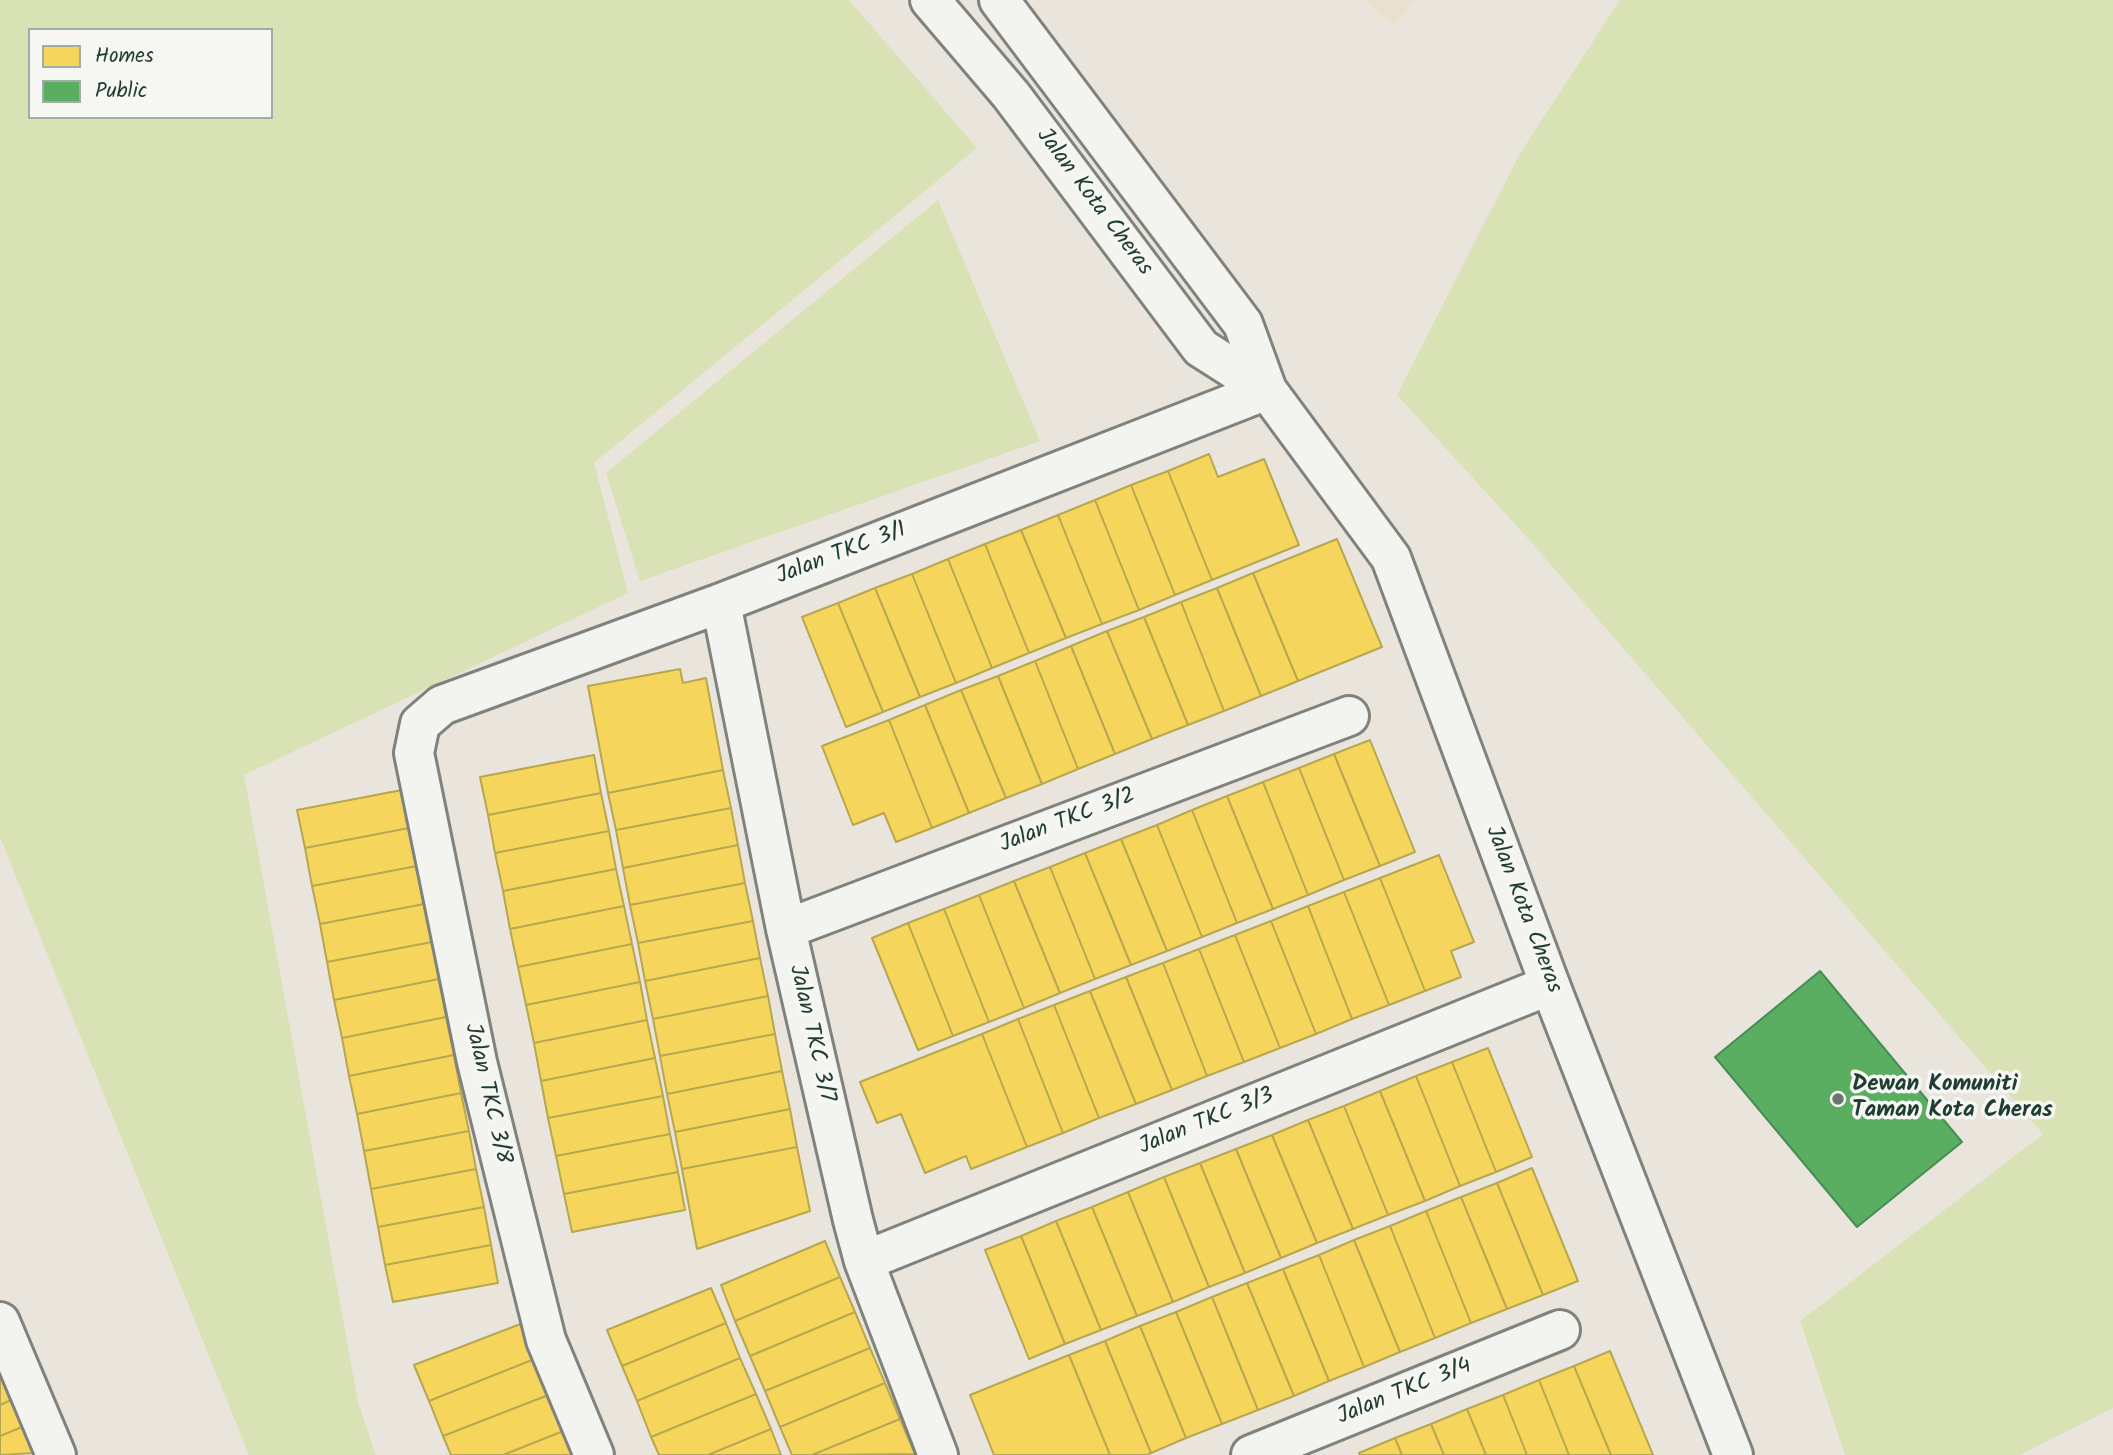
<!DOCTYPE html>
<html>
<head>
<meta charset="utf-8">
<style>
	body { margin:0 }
	#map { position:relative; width:2113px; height:1455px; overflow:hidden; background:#eae5dc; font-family:Kalam,sans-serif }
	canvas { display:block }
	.legend { position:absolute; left:28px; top:28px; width:245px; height:91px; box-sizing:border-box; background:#f6f6f2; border:2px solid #a0aca6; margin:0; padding:9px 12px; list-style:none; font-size:21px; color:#1f3d34 }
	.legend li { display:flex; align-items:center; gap:14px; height:35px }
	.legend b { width:35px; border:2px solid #a0aca6 }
</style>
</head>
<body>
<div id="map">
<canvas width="2113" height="1455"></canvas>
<ul class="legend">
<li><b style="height:19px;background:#f6d55c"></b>Homes</li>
<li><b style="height:19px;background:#5aae61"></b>Public</li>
</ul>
</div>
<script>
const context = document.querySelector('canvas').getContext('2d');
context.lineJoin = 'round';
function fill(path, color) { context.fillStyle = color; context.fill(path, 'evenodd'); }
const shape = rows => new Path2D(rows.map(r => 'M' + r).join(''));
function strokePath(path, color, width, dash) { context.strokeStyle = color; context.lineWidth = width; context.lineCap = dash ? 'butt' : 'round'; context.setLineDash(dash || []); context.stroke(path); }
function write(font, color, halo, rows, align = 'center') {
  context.font = font + ' Kalam,sans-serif'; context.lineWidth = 7; context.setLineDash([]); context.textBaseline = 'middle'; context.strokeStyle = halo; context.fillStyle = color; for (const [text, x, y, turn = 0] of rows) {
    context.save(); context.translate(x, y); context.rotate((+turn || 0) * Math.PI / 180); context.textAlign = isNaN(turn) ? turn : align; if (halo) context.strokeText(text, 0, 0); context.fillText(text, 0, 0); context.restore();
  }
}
const built = shape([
	[1365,0,1415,0,1394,26]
]);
const green = shape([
	[0,0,849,0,977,148,594,463,628,593,244,775,358,1402,376,1455,249,1455,0,837],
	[30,30,271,30,271,117,30,117],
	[1620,0,2113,0,2113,1408,2020,1455,1845,1455,1800,1321,2043,1134,1533,544,1397,395,1519,155],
	[938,200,1040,441,640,581,606,473]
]);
const homes = shape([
	[1209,454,1218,477,1264,459,1299,545,1212,580,1168,471,1209,454],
	[1168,471,1212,580,1175,595,1131,485,1168,471],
	[1131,485,1175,595,1139,610,1095,500,1131,485],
	[1095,500,1139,610,1102,624,1058,515,1095,500],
	[1058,515,1102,624,1066,638,1021,530,1058,515],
	[1021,530,1066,638,1029,653,985,544,1021,530],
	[1337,539,1382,647,1298,681,1253,573,1337,539],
	[985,544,1029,653,992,668,948,559,985,544],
	[948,559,992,668,956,683,912,574,948,559],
	[1253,573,1298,681,1261,696,1217,588,1253,573],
	[912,574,956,683,920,697,875,588,912,574],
	[875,588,920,697,883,712,838,603,875,588],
	[1217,588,1261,696,1224,711,1181,602,1217,588],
	[1181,602,1224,711,1188,725,1144,617,1181,602],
	[838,603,883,712,846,727,802,617,838,603],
	[1144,617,1188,725,1152,739,1107,631,1144,617],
	[1107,631,1152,739,1115,754,1071,646,1107,631],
	[1071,646,1115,754,1078,769,1035,661,1071,646],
	[1035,661,1078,769,1042,784,998,676,1035,661],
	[680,669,683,683,706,678,723,770,608,793,588,686,680,669],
	[998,676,1042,784,1006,798,961,690,998,676],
	[961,690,1006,798,969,813,925,705,961,690],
	[925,705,969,813,932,828,889,720,925,705],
	[889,720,932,828,896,842,884,813,853,825,822,746,889,720],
	[1370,740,1415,852,1380,866,1334,754,1370,740],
	[1334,754,1380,866,1344,880,1299,768,1334,754],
	[594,755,601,793,488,815,480,777,594,755],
	[1299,768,1344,880,1308,895,1263,782,1299,768],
	[723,770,731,808,616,830,608,793,723,770],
	[1263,782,1308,895,1273,909,1227,796,1263,782],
	[402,790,409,828,305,848,297,810,402,790],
	[601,793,609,831,495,853,488,815,601,793],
	[1227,796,1273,909,1237,923,1192,810,1227,796],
	[731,808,738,845,623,868,616,830,731,808],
	[1192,810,1237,923,1202,937,1157,825,1192,810],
	[1157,825,1202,937,1167,951,1121,839,1157,825],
	[409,828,417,866,312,886,305,848,409,828],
	[609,831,616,869,503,891,495,853,609,831],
	[1121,839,1167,951,1131,965,1085,853,1121,839],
	[738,845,745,883,630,905,623,868,738,845],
	[1085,853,1131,965,1095,979,1050,867,1085,853],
	[1439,855,1474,942,1451,951,1461,977,1425,991,1380,878,1439,855],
	[417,866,424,904,320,924,312,886,417,866],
	[1050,867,1095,979,1060,993,1014,881,1050,867],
	[616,869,624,906,510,929,503,891,616,869],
	[1380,878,1425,991,1389,1005,1344,892,1380,878],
	[1014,881,1060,993,1024,1008,979,895,1014,881],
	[745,883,753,921,638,943,630,905,745,883],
	[1344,892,1389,1005,1352,1019,1308,906,1344,892],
	[979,895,1024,1008,989,1022,944,909,979,895],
	[424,904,432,942,327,962,320,924,424,904],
	[624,906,632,944,518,967,510,929,624,906],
	[1308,906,1352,1019,1316,1034,1271,921,1308,906],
	[944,909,989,1022,953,1036,908,923,944,909],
	[753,921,760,958,645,981,638,943,753,921],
	[1271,921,1316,1034,1280,1048,1235,935,1271,921],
	[908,923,953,1036,918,1050,872,938,908,923],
	[1235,935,1280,1048,1244,1062,1199,949,1235,935],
	[432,942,439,979,334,1000,327,962,432,942],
	[632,944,640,982,526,1005,518,967,632,944],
	[1199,949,1244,1062,1207,1076,1163,963,1199,949],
	[760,958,768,996,653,1019,645,981,760,958],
	[1163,963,1207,1076,1172,1090,1126,977,1163,963],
	[1126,977,1172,1090,1136,1104,1090,991,1126,977],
	[439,979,446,1017,342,1038,334,1000,439,979],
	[640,982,647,1020,534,1043,526,1005,640,982],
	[1090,991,1136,1104,1099,1118,1054,1005,1090,991],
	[768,996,775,1034,660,1056,653,1019,768,996],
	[1054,1005,1099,1118,1063,1133,1018,1019,1054,1005],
	[446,1017,454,1055,349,1076,342,1038,446,1017],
	[1018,1019,1063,1133,1027,1147,982,1034,1018,1019],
	[647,1020,655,1058,541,1081,534,1043,647,1020],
	[775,1034,782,1071,667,1094,660,1056,775,1034],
	[982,1034,1027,1147,971,1169,966,1156,925,1173,901,1114,877,1123,860,1082,982,1034],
	[1488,1048,1532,1157,1496,1172,1452,1062,1488,1048],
	[454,1055,461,1093,357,1114,349,1076,454,1055],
	[655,1058,663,1096,548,1118,541,1081,655,1058],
	[1452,1062,1496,1172,1460,1186,1416,1076,1452,1062],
	[782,1071,790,1109,675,1132,667,1094,782,1071],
	[1416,1076,1460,1186,1425,1201,1380,1091,1416,1076],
	[1380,1091,1425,1201,1388,1215,1344,1106,1380,1091],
	[461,1093,469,1131,364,1151,357,1114,461,1093],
	[663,1096,670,1134,556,1156,548,1118,663,1096],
	[1344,1106,1388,1215,1353,1229,1308,1120,1344,1106],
	[790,1109,797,1147,682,1169,675,1132,790,1109],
	[1308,1120,1353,1229,1317,1243,1272,1135,1308,1120],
	[469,1131,476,1169,371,1189,364,1151,469,1131],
	[670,1134,678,1172,564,1194,556,1156,670,1134],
	[1272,1135,1317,1243,1281,1258,1236,1149,1272,1135],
	[797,1147,810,1211,697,1249,682,1169,797,1147],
	[1236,1149,1281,1258,1245,1273,1200,1163,1236,1149],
	[1200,1163,1245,1273,1209,1287,1164,1177,1200,1163],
	[1532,1168,1578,1281,1543,1295,1497,1183,1532,1168],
	[476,1169,484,1207,378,1227,371,1189,476,1169],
	[678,1172,685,1210,572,1232,564,1194,678,1172],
	[1164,1177,1209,1287,1173,1302,1128,1192,1164,1177],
	[1497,1183,1543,1295,1507,1309,1461,1197,1497,1183],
	[1128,1192,1173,1302,1137,1316,1092,1207,1128,1192],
	[1461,1197,1507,1309,1471,1323,1426,1211,1461,1197],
	[484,1207,491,1245,385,1265,378,1227,484,1207],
	[1092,1207,1137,1316,1101,1330,1056,1221,1092,1207],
	[1426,1211,1471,1323,1435,1338,1390,1226,1426,1211],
	[1056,1221,1101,1330,1065,1344,1021,1236,1056,1221],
	[1390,1226,1435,1338,1400,1352,1354,1240,1390,1226],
	[1021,1236,1065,1344,1029,1359,985,1250,1021,1236],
	[1354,1240,1400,1352,1364,1367,1319,1255,1354,1240],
	[825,1241,840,1277,735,1321,721,1285,825,1241],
	[491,1245,498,1283,393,1302,385,1265,491,1245],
	[1319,1255,1364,1367,1329,1381,1283,1269,1319,1255],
	[1283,1269,1329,1381,1294,1396,1247,1283,1283,1269],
	[840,1277,855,1312,750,1356,735,1321,840,1277],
	[1247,1283,1294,1396,1258,1410,1212,1297,1247,1283],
	[711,1288,726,1323,622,1366,607,1330,711,1288],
	[1212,1297,1258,1410,1222,1424,1176,1312,1212,1297],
	[855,1312,870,1348,765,1391,750,1356,855,1312],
	[1176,1312,1222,1424,1186,1438,1140,1326,1176,1312],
	[523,1323,537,1358,429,1401,414,1365,523,1323],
	[726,1323,740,1358,637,1401,622,1366,726,1323],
	[1140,1326,1186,1438,1151,1453,1105,1341,1140,1326],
	[1105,1341,1151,1453,1147,1455,1110,1455,1069,1355,1105,1341],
	[870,1348,885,1383,780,1427,765,1391,870,1348],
	[1610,1351,1653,1455,1611,1455,1574,1366,1610,1351],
	[1069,1355,1110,1455,994,1455,970,1395,1069,1355],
	[537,1358,551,1394,443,1436,429,1401,537,1358],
	[740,1358,756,1394,651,1437,637,1401,740,1358],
	[1574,1366,1611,1455,1569,1455,1539,1380,1574,1366],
	[0,1376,11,1400,0,1405,0,1376],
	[1539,1380,1569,1455,1527,1455,1503,1395,1539,1380],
	[885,1383,900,1419,812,1455,792,1455,780,1427,885,1383],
	[551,1394,566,1430,503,1455,451,1455,443,1436,551,1394],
	[756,1394,771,1429,708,1455,659,1455,651,1437,756,1394],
	[1503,1395,1527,1455,1486,1455,1467,1409,1503,1395],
	[11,1400,22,1427,0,1436,0,1405,11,1400],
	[1467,1409,1486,1455,1444,1455,1431,1424,1467,1409],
	[900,1419,915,1454,812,1455,900,1419],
	[1431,1424,1444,1455,1402,1455,1395,1438,1431,1424],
	[22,1427,34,1453,0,1455,0,1436,22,1427],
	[771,1429,781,1455,708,1455,771,1429],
	[566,1430,576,1455,503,1455,566,1430],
	[1395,1438,1402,1455,1360,1455,1359,1453,1395,1438]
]);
const public = shape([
	[1820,971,1962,1142,1857,1227,1715,1057,1820,971]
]);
const minor = shape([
	[721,603,786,929,853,1220,864,1261,938,1455],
	[786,929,1349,716],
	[864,1261,1550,985],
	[0,1322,56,1455],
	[594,1455,546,1340,477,1062,414,753,420,724,442,705,721,603,1267,390],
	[1251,1455,1560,1330]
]);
const tertiary = shape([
	[930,0,1011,95,1201,348,1267,390],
	[999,0,1243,324,1267,390,1391,558,1550,985,1733,1455]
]);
const markers = [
	[1838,1099,7,"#66786f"]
];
const streetNames = [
	["Jalan Kota Cheras",1093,203,53],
	["Jalan TKC 3/1",842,555,-21],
	["Jalan TKC 3/2",1068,822,-21],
	["Jalan Kota Cheras",1522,910,69],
	["Jalan TKC 3/7",810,1034,77],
	["Jalan TKC 3/8",486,1094,77],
	["Jalan TKC 3/3",1207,1123,-22],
	["Jalan TKC 3/4",1405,1393,-22]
];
const poiNames = [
	["Dewan Komuniti",1852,1086],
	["Taman Kota Cheras",1852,1112]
];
fill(built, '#ebe0ce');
fill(green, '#d9e2b5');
fill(homes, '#f6d55c');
strokePath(homes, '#b6a750', 2);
fill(public, '#5aae61');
strokePath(public, '#488c54', 2);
strokePath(minor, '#80837d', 44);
strokePath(tertiary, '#80837d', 44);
strokePath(minor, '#f3f3f0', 38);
strokePath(tertiary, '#f3f3f0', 38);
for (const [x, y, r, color] of markers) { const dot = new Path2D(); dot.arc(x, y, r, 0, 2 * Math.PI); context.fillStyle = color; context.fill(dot); strokePath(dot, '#f6f6f2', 2.5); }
write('23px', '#1f3d34', '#f6f6f2', streetNames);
write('bold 23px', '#1f3d34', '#f6f6f2', poiNames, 'left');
</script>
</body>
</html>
